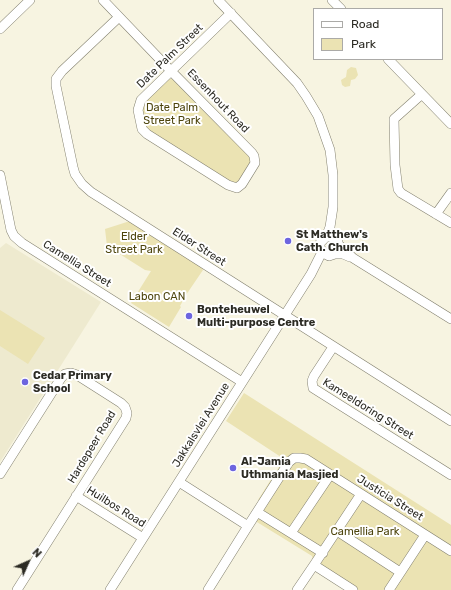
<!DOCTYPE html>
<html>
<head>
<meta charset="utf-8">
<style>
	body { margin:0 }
	#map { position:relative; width:451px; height:590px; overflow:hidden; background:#f7f4e1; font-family:Rubik,sans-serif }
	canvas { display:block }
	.legend { position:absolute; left:313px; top:8px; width:130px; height:52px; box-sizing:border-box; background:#fff; border:1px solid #abaaa7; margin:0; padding:5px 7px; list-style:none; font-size:12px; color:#2c2b24 }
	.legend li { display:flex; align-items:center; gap:8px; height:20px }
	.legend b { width:20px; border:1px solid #abaaa7 }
	.north { position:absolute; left:8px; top:542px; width:40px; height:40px; -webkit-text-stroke:3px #fff; paint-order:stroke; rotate:45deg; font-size:11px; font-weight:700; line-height:16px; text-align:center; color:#2c2b24 }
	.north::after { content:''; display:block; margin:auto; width:14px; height:18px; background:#2c2b24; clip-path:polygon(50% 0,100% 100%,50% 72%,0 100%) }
</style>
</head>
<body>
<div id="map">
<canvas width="451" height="590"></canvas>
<ul class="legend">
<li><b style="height:5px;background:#fff"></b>Road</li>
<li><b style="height:11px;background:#ebe3b3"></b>Park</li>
</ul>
<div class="north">N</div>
</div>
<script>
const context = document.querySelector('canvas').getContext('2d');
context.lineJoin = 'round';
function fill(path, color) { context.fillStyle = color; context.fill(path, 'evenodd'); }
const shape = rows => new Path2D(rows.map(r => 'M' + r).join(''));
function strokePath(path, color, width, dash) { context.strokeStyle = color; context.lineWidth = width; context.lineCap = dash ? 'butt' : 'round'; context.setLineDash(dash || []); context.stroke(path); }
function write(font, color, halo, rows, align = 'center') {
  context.font = font + ' Rubik,sans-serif'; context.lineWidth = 4; context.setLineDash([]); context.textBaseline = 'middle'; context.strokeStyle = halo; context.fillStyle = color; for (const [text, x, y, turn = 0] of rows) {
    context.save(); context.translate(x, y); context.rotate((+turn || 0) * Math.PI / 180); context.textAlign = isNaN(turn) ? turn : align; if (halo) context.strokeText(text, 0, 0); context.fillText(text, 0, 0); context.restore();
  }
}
const built = shape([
	[6,243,101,302,0,462,0,248]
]);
const green = shape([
	[351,67,356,68,358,75,355,79,351,80,350,86,345,87,342,85,341,80,346,77,347,70],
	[168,79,172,79,249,155,251,161,238,182,233,183,147,129,142,112,144,102],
	[130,221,201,266,203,270,186,295,180,306,181,307,169,327,131,303,151,271,145,270,107,246,105,229],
	[0,310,45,338,28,364,0,346],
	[244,393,451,525,451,590,358,590,322,567,314,566,312,556,252,519,262,502,258,500,284,459,226,421]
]);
const minor = shape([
	[103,0,171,71,252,153,254,156,255,163,242,184,237,188,228,185,147,134,142,129,138,110,141,100,231,13],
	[218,0,297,83,306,96,318,116,330,150,333,175,333,207,330,227,326,237],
	[332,0,341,9],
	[119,17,62,71,56,79,56,86,73,167,75,174,82,184,91,192,451,421],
	[0,29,30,0],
	[388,59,451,124],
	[422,94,394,119,395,165,398,189,401,193,451,223],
	[0,175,11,230,14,236,22,243,242,382],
	[436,214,451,193],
	[339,245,353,258,451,319],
	[335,254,338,250,338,242,331,237,326,237,320,243,320,248,325,254,329,256,335,254,343,254,350,257],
	[333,347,314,376,312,381,313,388,451,475],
	[0,474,61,378,65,374,71,373,77,375,121,403,125,407,127,413,126,418,17,590],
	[179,482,248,526,208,590],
	[76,496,143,538],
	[257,512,323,553],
	[248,526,289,462,294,458,300,458,306,459,451,551],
	[337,531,400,572],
	[291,533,330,475],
	[314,565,353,590],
	[110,590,311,274,322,252],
	[297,590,314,565,361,494],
	[389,590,425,535]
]);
const markers = [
	[288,241,4,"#6d65df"],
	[189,316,4,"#6d65df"],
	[25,382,4,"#6d65df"],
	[233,468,4,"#6d65df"]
];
const streetNames = [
	["Date Palm Street",170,56,-44],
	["Essenhout Road",218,101,46],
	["Elder Street",199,247,33],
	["Camellia Street",77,264,32],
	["Kameeldoring Street",368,409,32],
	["Jakkalsvlei Avenue",201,425,-58],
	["Hardepeer Road",92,447,-59],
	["Justicia Street",390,498,32],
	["Huilbos Road",116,507,32]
];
const parkNames = [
	["Date Palm",172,108],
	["Street Park",172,121],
	["Elder",134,237],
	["Street Park",134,250],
	["Labon CAN",157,297],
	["Camellia Park",365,532]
];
const poiNames = [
	["St Matthew's",296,235],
	["Cath. Church",296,248],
	["Bonteheuwel",197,310],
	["Multi-purpose Centre",197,323],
	["Cedar Primary",33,376],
	["School",33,389],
	["Al-Jamia",241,462],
	["Uthmania Masjied",241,475]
];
fill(built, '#eeeacf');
fill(green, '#ebe3b3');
strokePath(minor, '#83806f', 10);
strokePath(minor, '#fff', 9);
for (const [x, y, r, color] of markers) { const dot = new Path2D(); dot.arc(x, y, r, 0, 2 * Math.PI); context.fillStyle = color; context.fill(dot); strokePath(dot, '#fff', 1.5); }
write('11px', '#2c2b24', '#fff', streetNames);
write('11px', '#4d440c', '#fff', parkNames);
write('bold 11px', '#2c2b24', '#fff', poiNames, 'left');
</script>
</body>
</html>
